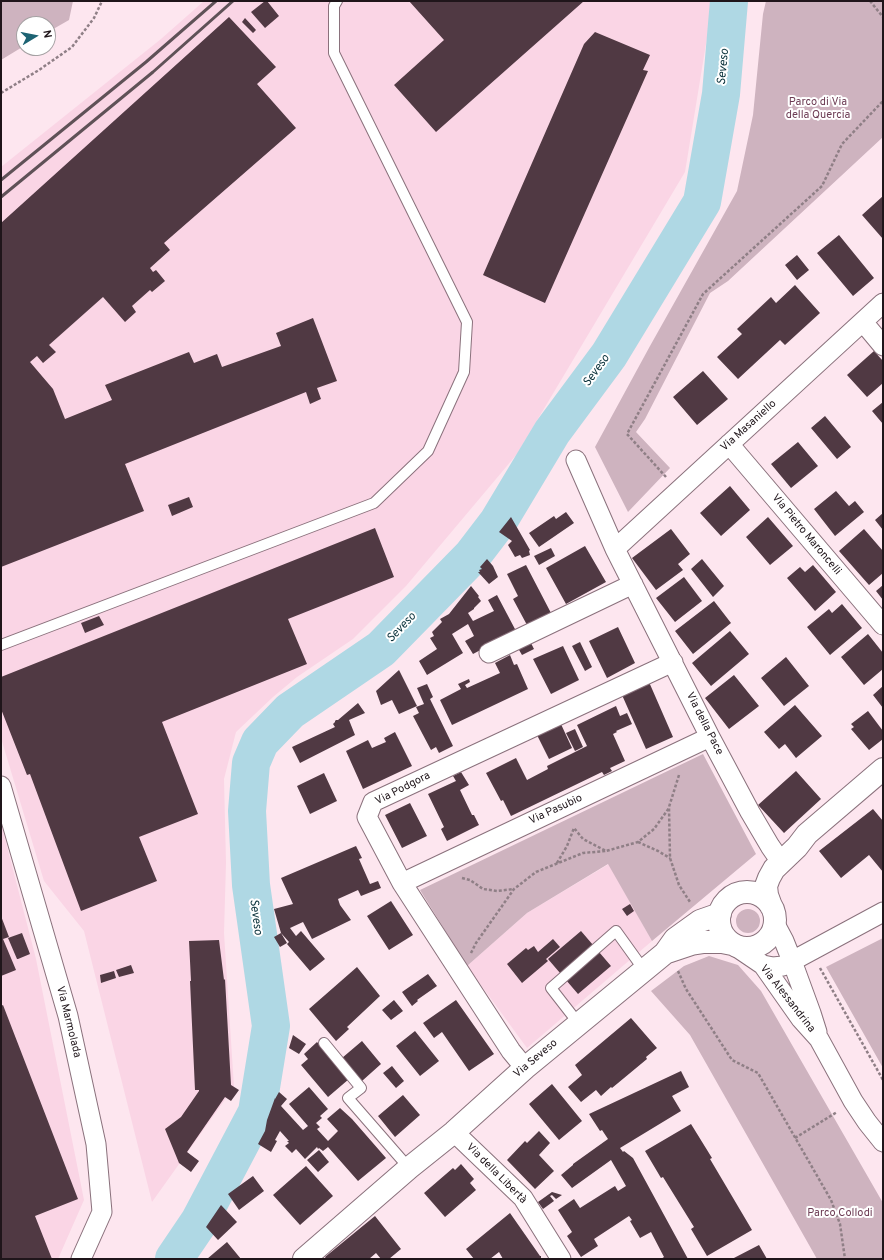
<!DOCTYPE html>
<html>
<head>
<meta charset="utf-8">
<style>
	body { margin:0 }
	#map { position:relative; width:884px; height:1260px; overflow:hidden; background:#fde6ef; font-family:Overpass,sans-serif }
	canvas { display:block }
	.frame { position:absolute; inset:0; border:2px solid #1f151a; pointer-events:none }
	.north { position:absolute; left:16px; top:16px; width:40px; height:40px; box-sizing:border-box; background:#fff; border:1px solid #a5a1a3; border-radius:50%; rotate:80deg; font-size:11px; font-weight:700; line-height:16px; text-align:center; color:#1f151a }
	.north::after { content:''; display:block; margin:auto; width:14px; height:18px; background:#1d6373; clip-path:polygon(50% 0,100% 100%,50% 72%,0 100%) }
</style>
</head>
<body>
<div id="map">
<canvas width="884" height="1260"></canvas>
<div class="frame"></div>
<div class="north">N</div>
</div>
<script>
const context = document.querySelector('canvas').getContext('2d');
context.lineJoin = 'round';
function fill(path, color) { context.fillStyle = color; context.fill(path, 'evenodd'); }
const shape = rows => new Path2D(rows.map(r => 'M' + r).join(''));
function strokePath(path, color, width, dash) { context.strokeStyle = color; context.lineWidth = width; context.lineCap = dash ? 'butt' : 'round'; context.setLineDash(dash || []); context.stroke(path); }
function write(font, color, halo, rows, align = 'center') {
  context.font = font + ' Overpass,sans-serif'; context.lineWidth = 4; context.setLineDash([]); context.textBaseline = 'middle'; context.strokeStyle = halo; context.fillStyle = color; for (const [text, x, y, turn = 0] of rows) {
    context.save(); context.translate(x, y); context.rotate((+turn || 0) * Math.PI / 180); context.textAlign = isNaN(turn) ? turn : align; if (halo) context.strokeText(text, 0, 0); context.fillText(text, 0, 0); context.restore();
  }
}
const built = shape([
	[204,1,713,1,685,172,517,454,406,586,353,639,297,677,273,697,236,732,224,779,226,863,224,933,234,1087,152,1202,84,931,44,881,1,738,1,167,161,39],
	[1,823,36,959,84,1200,58,1259,1,1259],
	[609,864,652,941,527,1048,467,966,527,913]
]);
const green = shape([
	[1,1,73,1,69,20,48,32,48,24,24,24,24,46,1,60],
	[766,1,883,1,883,137,728,281,710,293,645,419,636,432,670,468,628,512,595,447,650,346,737,191,753,115,763,14],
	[703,754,756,854,652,941,608,864,527,913,467,966,420,890],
	'736 921a12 12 0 1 1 24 0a12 12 0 1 1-24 0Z',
	[883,938,883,1068,826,967],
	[709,956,738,965,761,991,883,1203,883,1259,817,1259,690,1035,651,991,684,966]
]);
const river = shape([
	[174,1259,199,1222,257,1112,271,1026,251,885,247,811,251,763,260,742,290,711,381,649,472,556,498,522,552,432,609,355,702,202,721,94,729,1]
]);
const building = shape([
	[265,1,267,1,279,16,265,28,251,12],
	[409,1,584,1,436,132,394,85,444,40],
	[229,17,276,67,257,84,296,128,164,243,170,250,150,268,153,272,156,270,165,281,152,292,150,290,132,306,136,312,125,322,103,297,49,345,56,352,43,363,37,356,30,362,53,389,65,419,112,400,105,385,189,352,194,363,217,354,222,367,281,346,276,333,313,318,337,381,317,388,321,399,310,404,306,392,125,464,144,511,1,567,1,223],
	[245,18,256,30,253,33,242,22],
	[595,32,650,55,643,70,648,71,545,303,483,275,584,44],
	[883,196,883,239,862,215],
	[839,235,874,278,853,296,817,253],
	[797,255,809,270,797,280,785,265],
	[795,285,820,313,785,345,780,340,738,379,717,357,742,334,737,329,771,297,776,303],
	[874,351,883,361,883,383,867,397,847,375],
	[703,371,728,399,697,425,673,397],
	[883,402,883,424,872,411],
	[825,416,851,447,837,459,811,428],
	[798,442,818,466,791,488,771,464],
	[730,486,750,510,721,536,700,513],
	[836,491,849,506,855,501,864,512,835,536,814,509],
	[189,497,193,507,172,516,168,505],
	[566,512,574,523,539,547,529,533,554,516,556,519],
	[883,513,883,530,875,520],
	[511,517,530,550,529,551,530,555,522,558,520,555,515,557,508,545,512,541,499,532],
	[768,517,793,546,770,565,746,537],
	[375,528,394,577,288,619,307,664,162,722,198,814,139,837,157,881,81,911,30,774,27,775,1,709,1,677],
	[671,529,690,554,678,564,683,570,656,590,632,558],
	[864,529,883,551,883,573,869,585,839,551],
	[585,546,606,582,566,604,546,568],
	[551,548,555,556,539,565,534,556],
	[487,559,493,566,498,577,489,584,478,572,480,572,479,570,482,569,480,567],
	[702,559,724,586,713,597,691,569],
	[526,565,551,613,527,625,513,599,518,596,507,574],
	[813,565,836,592,815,611,787,578,800,567,805,572],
	[684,577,702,601,675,622,656,598],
	[883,585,883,600,876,591],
	[471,586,479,596,478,597,481,601,474,608,474,609,468,613,473,621,494,611,488,600,497,595,516,631,473,654,465,641,474,636,468,624,452,634,463,653,427,675,419,661,437,649,430,638,434,636,432,632,442,622,440,619,449,614],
	[714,601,731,623,693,654,675,631],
	[842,604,862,628,830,655,807,627,829,609,832,613],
	[99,616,104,625,85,633,81,623],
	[618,627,635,663,607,678,589,641],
	[730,631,749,654,711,686,692,663],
	[868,634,883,653,883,669,864,685,841,657],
	[528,637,534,649,522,655,515,643],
	[580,642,592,667,585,671,572,646],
	[563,646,579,680,551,694,533,659],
	[510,655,514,665,517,664,528,689,452,725,440,700,461,689,458,684,469,679,470,682,465,685,467,688,500,673,495,663],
	[786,657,809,686,784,706,761,678],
	[399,670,417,706,399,714,392,700,381,705,376,691],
	[734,675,759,706,729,729,705,698],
	[649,682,673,737,646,749,622,695],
	[427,684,433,697,430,699,453,746,439,753,436,747,431,750,413,716,419,713,416,707,424,704,417,688],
	[883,686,883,708,873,695],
	[358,703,365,713,349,720,355,735,300,763,292,747,335,727,333,724,335,722,335,721,336,720,338,720],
	[795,705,822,736,796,758,785,744,779,749,764,732],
	[616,706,620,716,627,713,632,724,616,731,617,732,613,734,625,761,610,768,612,771,604,775,602,772,511,816,503,800,501,801,486,773,516,758,527,780,548,769,547,766,587,746,577,725],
	[868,711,883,731,883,739,869,750,851,729,854,727,851,724],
	[560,722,572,748,549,759,536,733],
	[575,729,583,747,575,751,566,733],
	[395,732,412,766,363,789,346,751,368,740,372,748,386,742,384,738],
	[796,771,821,799,784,833,758,805],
	[461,772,469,785,460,790,472,815,474,815,479,825,447,841,441,829,444,827,428,794,456,781,453,776],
	[324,773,337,801,310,814,297,786],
	[410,803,427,836,402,848,385,815],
	[873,809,883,821,883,872,869,855,841,878,819,851],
	[356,846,362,858,359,859,370,884,378,881,381,888,361,896,358,890,338,899,340,905,351,920,312,939,303,922,290,928,296,936,301,931,325,959,310,971,287,944,289,942,281,933,274,909,293,904,281,878],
	[391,901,413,935,389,950,367,916],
	[630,904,634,911,627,916,622,909],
	[1,916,9,937,3,939,16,970,1,976],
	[581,931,611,966,578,994,548,959],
	[22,933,30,954,18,959,17,959,8,938],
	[281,933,287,943,280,947,274,937],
	[553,939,560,947,546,959,548,961,522,983,507,964,526,948,528,950,534,946,538,952],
	[219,940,224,980,225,979,231,1085,239,1090,231,1101,225,1097,187,1152,199,1161,191,1172,179,1163,165,1129,181,1117,199,1091,199,1090,195,1090,190,981,191,981,189,941],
	[131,965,134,973,119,977,116,970],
	[357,967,380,996,347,1027,349,1029,336,1041,309,1009],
	[114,971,116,978,101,983,100,975],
	[428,974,437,986,417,1000,418,1001,412,1006,402,992],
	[394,1000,403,1011,391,1020,382,1010],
	[456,1000,494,1054,469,1071,442,1032,434,1038,423,1023],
	[3,1005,78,1199,35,1216,52,1259,1,1259,1,1006],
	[631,1018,657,1048,646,1057,647,1059,612,1088,611,1087,601,1096,596,1090,581,1102,568,1087,582,1075,575,1065],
	[415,1031,439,1061,420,1076,396,1046],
	[293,1035,306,1044,299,1054,289,1048],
	[362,1041,381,1064,362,1081,342,1058],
	[317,1042,349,1079,328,1097,301,1065,308,1059,304,1054],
	[392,1066,404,1081,396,1088,383,1073],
	[681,1071,689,1087,672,1096,681,1111,620,1148,623,1152,624,1151,633,1158,688,1259,661,1259,664,1257,651,1232,640,1238,630,1221,632,1220,629,1216,594,1239,598,1246,581,1257,567,1236,572,1232,558,1210,574,1199,580,1208,615,1186,618,1191,626,1186,611,1160,572,1188,561,1175,573,1165,573,1164,608,1139,602,1130,600,1131,589,1114],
	[552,1084,582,1121,559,1140,529,1104],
	[309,1087,328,1109,320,1116,322,1118,316,1123,320,1127,317,1129,328,1141,338,1131,327,1119,340,1108,352,1119,386,1158,358,1181,328,1147,323,1151,319,1148,318,1149,317,1147,305,1159,296,1149,292,1153,285,1146,289,1143,287,1141,289,1141,280,1131,275,1140,277,1141,271,1152,258,1144,265,1131,267,1120,275,1098,275,1099,279,1092,287,1099,281,1106,303,1130,308,1126,289,1104],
	[403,1095,420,1115,395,1137,378,1116],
	[691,1124,712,1158,710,1159,752,1230,707,1256,691,1229,694,1227,663,1177,661,1178,645,1151],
	[539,1131,550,1143,539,1155,554,1171,535,1189,507,1160,525,1141,527,1143],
	[319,1150,329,1162,318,1172,307,1160],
	[461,1164,474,1179,470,1183,476,1190,445,1217,424,1193,453,1168,455,1170],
	[306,1166,333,1196,300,1225,273,1195],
	[253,1176,264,1191,239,1210,228,1194],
	[552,1192,562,1195,556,1199,552,1195,550,1196,554,1201,543,1209,538,1202],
	[221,1205,237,1222,218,1240,206,1227],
	[510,1213,540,1256,541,1256,541,1259,503,1259,499,1252,490,1259,474,1259,466,1249],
	[375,1216,401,1249,389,1259,381,1259,376,1253,369,1259,326,1259,325,1257],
	[227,1242,241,1259,207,1259],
	[759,1245,767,1259,732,1259]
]);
const path = shape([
	[870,1,883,17],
	[1,93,39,70,72,47,94,18,102,1],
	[666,477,627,434,703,294,822,186,842,144,883,101],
	[679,775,669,807,670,858,679,885,690,902],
	[638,842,658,851,670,858],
	[557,863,567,846,574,828,583,839,606,851,638,842,654,829,669,808],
	[462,878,470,880,483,889,497,891,514,889],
	[471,953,476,943,514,889,536,872,583,853,606,851],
	[820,968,883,1080],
	[678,971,686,989,732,1060,758,1073,831,1200,840,1224,845,1259],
	[795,1138,837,1112]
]);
const service = shape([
	[1,645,374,503,428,451,464,372,467,322,334,53,334,6,337,1],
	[579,1024,551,988,616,931,644,970],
	[324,1043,361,1088,348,1098,409,1168]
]);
const minor = shape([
	[863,322,883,346],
	[729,444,883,625],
	[576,460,615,549,710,737,750,812,770,846,781,862],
	[615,549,883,303],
	[489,653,633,584],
	[1,786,68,1016,96,1144,102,1212,81,1259],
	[402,883,710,737],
	[775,924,784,941,792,961,811,1013,817,1032],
	[735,946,763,965,801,1019,819,1039,853,1101,867,1122,883,1142],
	[763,965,773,967,783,966,883,912],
	[525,1068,511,1051,402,883,367,817,373,802,673,662],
	[454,1132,523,1198,561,1259]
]);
const tertiary = shape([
	'719 920a28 28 0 1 1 56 0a28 28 0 1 1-56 0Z',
	[771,906,767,895,766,886,769,878,774,869,797,847,807,834,883,769],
	[667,952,691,944,704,942,722,942,732,944],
	[304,1259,409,1168,454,1132,525,1068,665,953,675,939,700,921,720,914]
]);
const rail = shape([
	[1,180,146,62,216,1],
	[1,197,153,72,233,1]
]);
const parkNames = [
	["Parco di Via",818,103],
	["della Quercia",818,116],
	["Parco Collodi",840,1214]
];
const streetNames = [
	["Via Masaniello",749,426,-42],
	["Via Pietro Maroncelli",806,535,50],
	["Via della Pace",704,724,63],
	["Via Podgora",403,789,-27],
	["Via Pasubio",556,810,-25],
	["Via Alessandrina",787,999,52],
	["Via Marmolada",68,1022,76],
	["Via Seveso",536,1059,-40],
	["Via della Libertà",496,1174,45]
];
const waterNames = [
	["Seveso",724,67,-85],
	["Seveso",597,371,-54],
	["Seveso",402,628,-46],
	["Seveso",255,917,82]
];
fill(built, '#fad5e5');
fill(green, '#ceb3bf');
strokePath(river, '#afd8e4', 38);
fill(building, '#503943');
strokePath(service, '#8a717c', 12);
strokePath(minor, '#8a717c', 21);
strokePath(tertiary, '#8a717c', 24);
strokePath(path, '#8f7f86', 2.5, [3, 2]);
strokePath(service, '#fff', 10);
strokePath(minor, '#fff', 19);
strokePath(tertiary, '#fff', 22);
strokePath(rail, '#5f5157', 3);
write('11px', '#6d3c54', '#fff', parkNames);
write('11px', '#1f151a', '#fff', streetNames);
write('italic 12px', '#0a323b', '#fff', waterNames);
</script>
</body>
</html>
